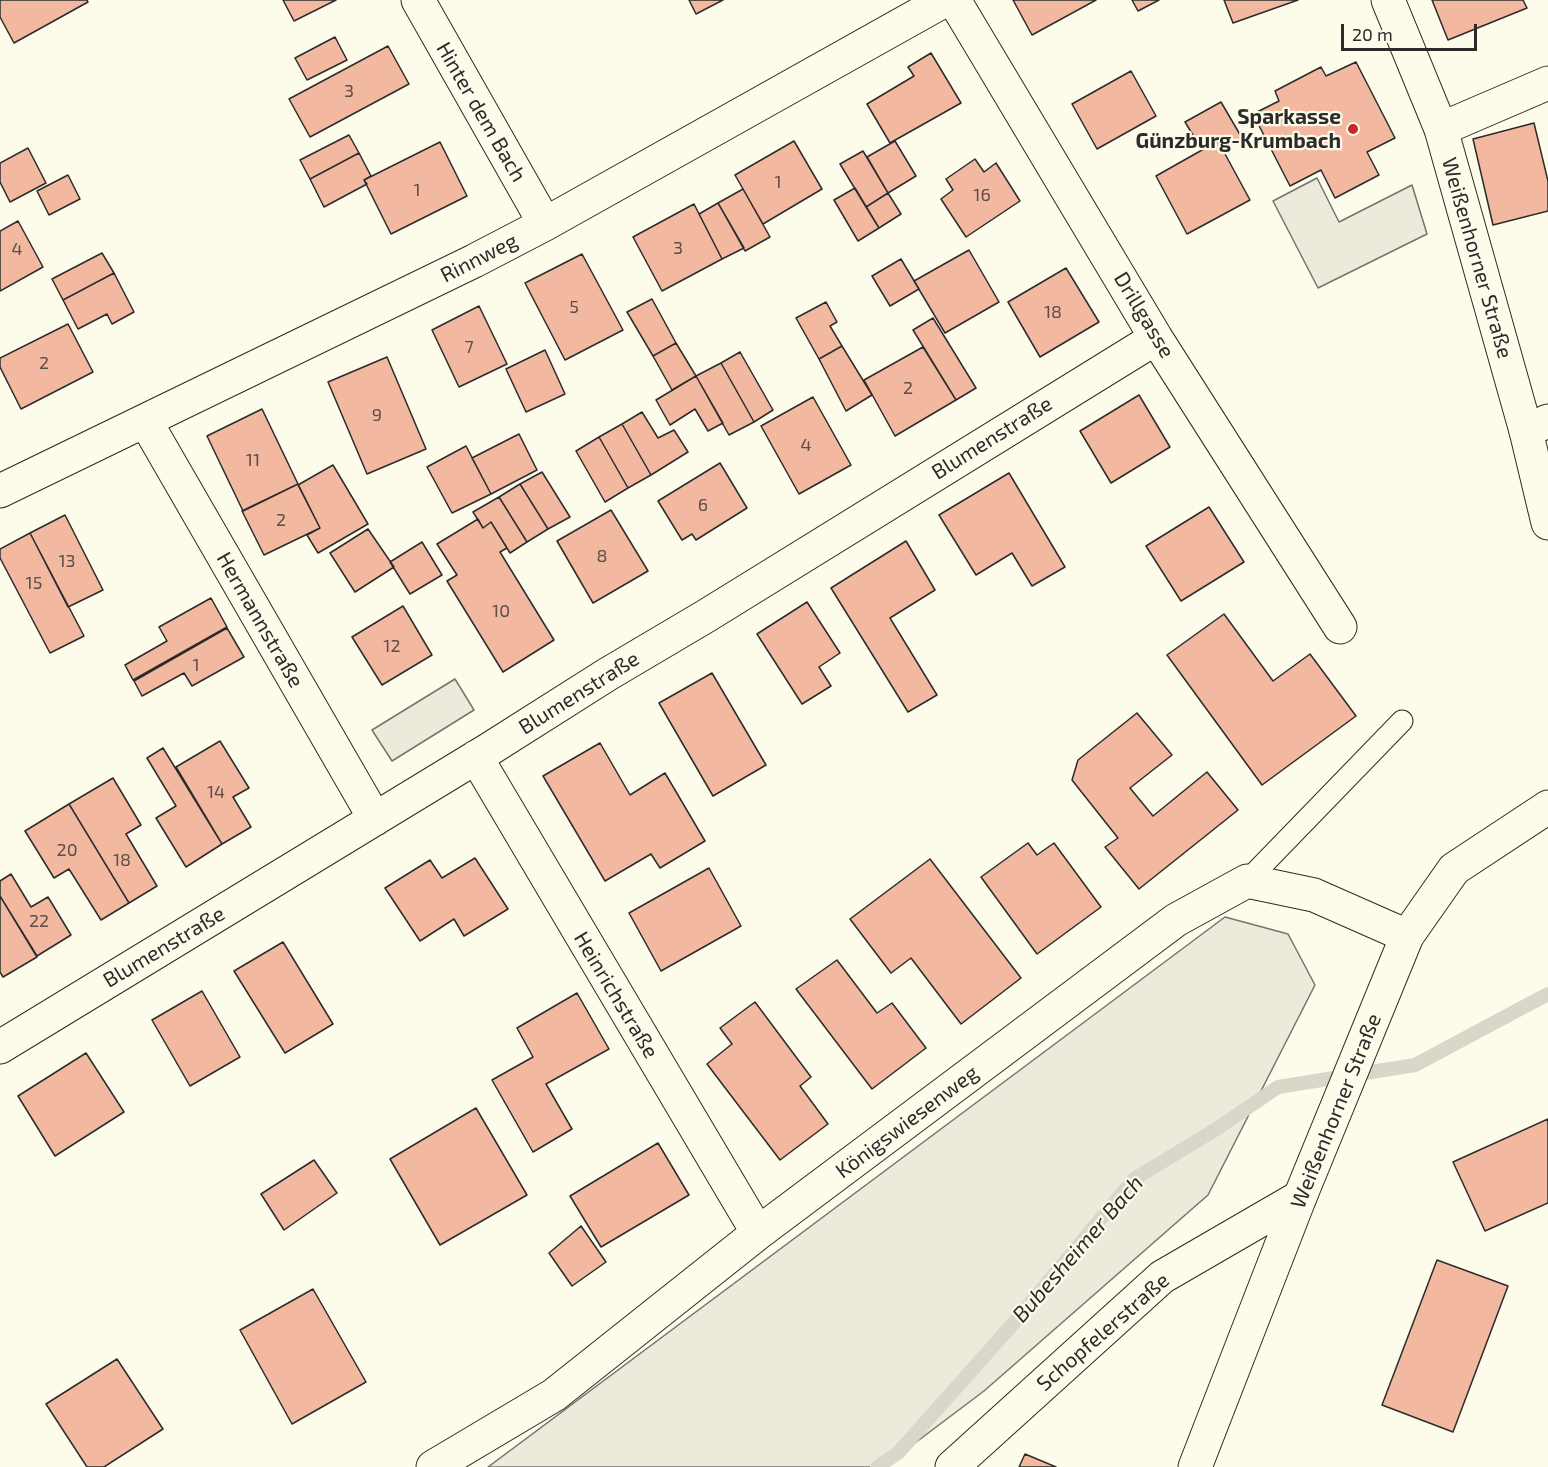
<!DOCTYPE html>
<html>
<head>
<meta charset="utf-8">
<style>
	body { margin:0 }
	#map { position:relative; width:1548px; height:1467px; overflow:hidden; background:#fdfbea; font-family:"Exo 2",sans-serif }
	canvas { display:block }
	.scale { position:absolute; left:1341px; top:24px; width:136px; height:27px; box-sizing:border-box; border:3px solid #2b2b2b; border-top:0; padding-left:8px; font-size:18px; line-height:21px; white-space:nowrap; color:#2b2b2b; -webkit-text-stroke:4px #fdfbea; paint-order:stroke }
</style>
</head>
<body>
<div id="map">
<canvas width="1548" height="1467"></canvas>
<div class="scale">20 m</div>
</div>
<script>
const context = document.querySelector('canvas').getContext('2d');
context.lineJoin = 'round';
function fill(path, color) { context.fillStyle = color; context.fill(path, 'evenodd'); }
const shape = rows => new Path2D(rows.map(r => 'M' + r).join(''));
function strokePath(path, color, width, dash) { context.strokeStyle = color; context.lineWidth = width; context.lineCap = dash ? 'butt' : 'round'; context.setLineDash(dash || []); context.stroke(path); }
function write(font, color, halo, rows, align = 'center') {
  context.font = font + ' "Exo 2",sans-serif'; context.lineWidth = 4.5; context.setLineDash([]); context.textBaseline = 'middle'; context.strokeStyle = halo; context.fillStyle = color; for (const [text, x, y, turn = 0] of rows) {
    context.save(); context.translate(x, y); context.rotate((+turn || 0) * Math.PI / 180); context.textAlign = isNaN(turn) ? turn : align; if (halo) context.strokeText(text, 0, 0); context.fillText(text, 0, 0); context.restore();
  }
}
const green = shape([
	[1225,917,1288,934,1315,985,1208,1195,984,1391,883,1467,488,1467,1225,917]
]);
const parking = shape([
	[1317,178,1339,222,1412,185,1427,234,1318,288,1273,201,1317,178],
	[455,679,474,710,392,761,372,730,455,679]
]);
const stream = shape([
	[877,1467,898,1453,1012,1325,1134,1179,1218,1128,1278,1087,1415,1065,1548,994]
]);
const building = shape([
	[0,0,87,0,88,2,14,43,0,17,0,0],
	[283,0,336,0,294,21,283,0],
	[689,0,723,0,696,14,689,0],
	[1013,0,1096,0,1032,35,1013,0],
	[1132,0,1159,0,1138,11,1132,0],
	[1224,0,1298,0,1233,23,1224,0],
	[1432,0,1523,0,1527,8,1448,40,1432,0],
	[335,37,347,60,307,80,295,58,335,37],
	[388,46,409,84,310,137,289,99,388,46],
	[931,53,961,103,890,143,867,104,914,76,908,67,931,53],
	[1356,62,1395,138,1367,152,1379,175,1335,198,1321,170,1290,186,1253,114,1279,101,1275,91,1321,67,1326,76,1356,62],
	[1131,71,1156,116,1097,149,1072,104,1131,71],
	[1221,102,1242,138,1222,149,1218,141,1202,150,1185,122,1221,102],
	[1534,123,1548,181,1548,211,1493,225,1473,139,1534,123],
	[349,135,359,153,310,179,300,160,349,135],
	[794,141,822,189,763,224,735,175,794,141],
	[895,141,916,176,888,193,867,157,895,141],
	[1218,141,1250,200,1187,234,1156,176,1218,141],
	[440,142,467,196,391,234,364,180,440,142],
	[28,148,46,183,10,202,0,182,0,163,28,148],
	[863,151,888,193,866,207,840,164,863,151],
	[359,153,371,176,364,180,367,184,324,207,310,179,359,153],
	[975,159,984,172,996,163,1020,201,966,237,941,199,953,190,946,179,975,159],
	[68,175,80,199,49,215,37,191,68,175],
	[855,188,879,228,858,241,834,200,855,188],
	[743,189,770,237,745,251,718,203,743,189],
	[888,193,901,214,879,228,866,207,888,193],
	[718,203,744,248,722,259,699,214,718,203],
	[694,204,722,259,662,291,633,237,694,204],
	[18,221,43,267,0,291,0,231,18,221],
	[969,250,999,302,945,333,914,281,969,250],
	[102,253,114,273,63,300,52,279,102,253],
	[582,254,623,330,565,360,525,283,582,254],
	[901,259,919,289,890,306,872,276,901,259],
	[1066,268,1099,322,1040,357,1008,302,1066,268],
	[114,273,134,312,112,324,107,314,78,329,63,300,114,273],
	[652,299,676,343,653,356,627,312,652,299],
	[826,302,837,322,830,326,842,346,819,359,796,318,826,302],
	[479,306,507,364,459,387,432,330,479,306],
	[933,318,976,388,956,400,913,330,933,318],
	[68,324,93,372,21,409,0,367,0,358,68,324],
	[676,343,696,376,672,390,653,356,676,343],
	[842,346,872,395,846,411,819,359,842,346],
	[923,347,956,400,895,436,864,380,923,347],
	[545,350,565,394,526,412,506,369,545,350],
	[740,352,773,410,754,422,721,363,740,352],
	[387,357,426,449,367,474,328,382,387,357],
	[721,363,754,422,729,435,696,376,721,363],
	[696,376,723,423,708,431,695,409,670,425,656,400,696,376],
	[1139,395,1170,447,1111,483,1080,431,1139,395],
	[813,397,851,465,799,494,761,426,813,397],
	[262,409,298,484,243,511,207,436,262,409],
	[642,412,658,438,674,430,688,452,651,475,622,424,642,412],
	[622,424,651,475,628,488,599,437,622,424],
	[519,434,537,470,491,494,472,458,519,434],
	[599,437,628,488,605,502,576,451,599,437],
	[466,446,491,494,452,513,427,467,466,446],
	[720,463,747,508,696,540,692,534,682,540,658,501,720,463],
	[333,465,368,524,318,553,307,535,320,528,298,485,333,465],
	[542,472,570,517,548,529,520,484,542,472],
	[1009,473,1065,567,1032,586,1012,553,976,575,939,515,1009,473],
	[298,484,320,528,264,555,242,511,298,484],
	[520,484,548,529,527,542,499,497,520,484],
	[499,497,527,542,510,553,491,522,483,528,473,512,499,497],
	[1209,507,1244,562,1181,601,1146,546,1209,507],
	[611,510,648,571,593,603,557,541,611,510],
	[65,515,103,590,68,607,30,533,65,515],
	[478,519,483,528,491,522,507,548,500,552,554,640,503,672,447,581,457,575,437,544,478,519],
	[368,529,394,567,355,592,330,553,368,529],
	[30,533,84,636,50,653,0,558,0,549,30,533],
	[906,541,935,590,890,618,937,695,908,712,831,588,906,541],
	[422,542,442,575,410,594,390,562,422,542],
	[211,598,227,627,133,680,125,665,167,641,159,627,211,598],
	[807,602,840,653,819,667,831,686,802,704,757,634,807,602],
	[403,606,432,655,382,685,352,637,403,606],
	[1224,614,1273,681,1310,654,1356,716,1262,785,1167,655,1224,614],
	[227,628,244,657,192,686,184,673,142,696,134,681,227,628],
	[712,673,766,765,713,796,659,703,712,673],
	[1137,713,1172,755,1130,788,1153,816,1207,772,1238,810,1139,889,1105,847,1118,838,1072,780,1078,760,1137,713],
	[220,741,249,788,233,797,251,827,222,844,176,767,220,741],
	[600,743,630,795,665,773,705,841,660,868,651,854,605,881,543,776,600,743],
	[163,748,222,844,186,867,156,818,176,806,147,758,163,748],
	[113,778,141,825,126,834,157,886,129,903,69,804,113,778],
	[69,804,129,903,101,920,69,869,54,878,25,831,69,804],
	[1028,843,1037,855,1054,843,1101,907,1037,954,981,877,1028,843],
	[475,858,508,909,464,936,454,919,420,941,385,888,430,860,442,878,475,858],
	[930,859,1021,978,961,1024,911,958,891,973,850,919,930,859],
	[709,868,741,926,661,971,629,913,709,868],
	[11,874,31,907,48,897,71,935,37,956,0,896,0,881,11,874],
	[0,896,37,957,3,977,0,972,0,896],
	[283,942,333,1024,285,1053,234,971,283,942],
	[837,960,877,1013,892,1003,926,1048,872,1089,796,989,837,960],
	[202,991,240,1057,190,1086,152,1020,202,991],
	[577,993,609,1049,546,1084,572,1129,533,1152,492,1080,533,1057,517,1028,577,993],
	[755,1002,811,1077,800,1086,828,1124,780,1160,707,1064,732,1044,720,1028,755,1002],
	[86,1053,124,1112,55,1156,18,1096,86,1053],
	[476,1108,527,1195,440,1245,390,1159,476,1108],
	[1548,1119,1548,1203,1485,1231,1453,1162,1548,1119],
	[658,1143,689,1195,601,1247,570,1196,658,1143],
	[314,1160,337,1193,284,1230,261,1194,314,1160],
	[581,1226,606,1262,572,1286,549,1253,581,1226],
	[1437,1260,1508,1286,1453,1432,1382,1405,1437,1260],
	[313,1289,366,1382,292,1424,240,1330,313,1289],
	[117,1359,163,1429,104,1467,87,1467,46,1404,117,1359],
	[1025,1454,1056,1467,1019,1467,1025,1454]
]);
const service = shape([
	[1247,881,1402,721]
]);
const minor = shape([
	[418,0,545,224],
	[954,0,1156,338,1340,627],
	[1441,129,1548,83],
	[146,422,375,819],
	[1526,431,1548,421],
	[0,491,474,261,545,224,945,0],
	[476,757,758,1233],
	[0,1047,488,750,608,674,706,616,1156,338],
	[433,1467,554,1395,758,1233,1176,920,1247,881,1314,895,1407,936],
	[952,1467,1162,1277,1300,1197]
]);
const secondary = shape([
	[1388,0,1441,129,1526,431,1548,523],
	[1195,1467,1300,1197,1407,936,1454,869,1548,807]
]);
const markers = [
	[1353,129,6,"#c62828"]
];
const numberNames = [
	["3",349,91],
	["1",778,182],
	["1",417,190],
	["16",982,195],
	["3",678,248],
	["4",17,249],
	["5",574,307],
	["18",1053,312],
	["7",469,347],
	["2",44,363],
	["2",908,388],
	["9",377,415],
	["4",806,445],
	["11",253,460],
	["6",703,505],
	["2",281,520],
	["8",602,556],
	["13",67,561],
	["15",34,583],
	["10",501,611],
	["12",392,646],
	["1",196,665],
	["14",216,792],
	["20",67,850],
	["18",122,860],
	["22",39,921]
];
const streetNames = [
	["Hinter dem Bach",481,112,60],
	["Rinnweg",479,258,-27],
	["Weißenhorner Straße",1477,258,74],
	["Drillgasse",1144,315,59],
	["Blumenstraße",992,438,-32],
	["Hermannstraße",260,620,60],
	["Blumenstraße",579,693,-32],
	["Blumenstraße",164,947,-31],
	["Heinrichstraße",616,995,59],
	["Weißenhorner Straße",1336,1111,-68],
	["Königswiesenweg",907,1122,-37],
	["Schopfelerstraße",1103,1332,-41]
];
const poiNames = [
	["Sparkasse",1341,117],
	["Günzburg-Krumbach",1341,141]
];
const waterNames = [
	["Bubesheimer Bach",1078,1249,-49]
];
fill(green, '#ecebdb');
strokePath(green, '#74746e', 1.5);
fill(parking, '#eceadb');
strokePath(parking, '#74746e', 1.5);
strokePath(stream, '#d8d7c9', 14);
fill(building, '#f2b8a0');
strokePath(building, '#2b2b2b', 1.5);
strokePath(service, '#2b2b2b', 23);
strokePath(minor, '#2b2b2b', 35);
strokePath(secondary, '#2b2b2b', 35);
strokePath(service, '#fdfbea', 21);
strokePath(minor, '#fdfbea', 33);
strokePath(secondary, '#fdfbea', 33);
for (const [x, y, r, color] of markers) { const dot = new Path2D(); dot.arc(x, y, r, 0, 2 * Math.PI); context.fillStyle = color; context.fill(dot); strokePath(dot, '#fdfbea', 2); }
write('18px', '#5d4e48', null, numberNames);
write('21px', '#2b2b2b', '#fdfbea', streetNames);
write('bold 21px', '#2b2b2b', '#fdfbea', poiNames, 'right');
write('italic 22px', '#2b2b2b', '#fdfbea', waterNames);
</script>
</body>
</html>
